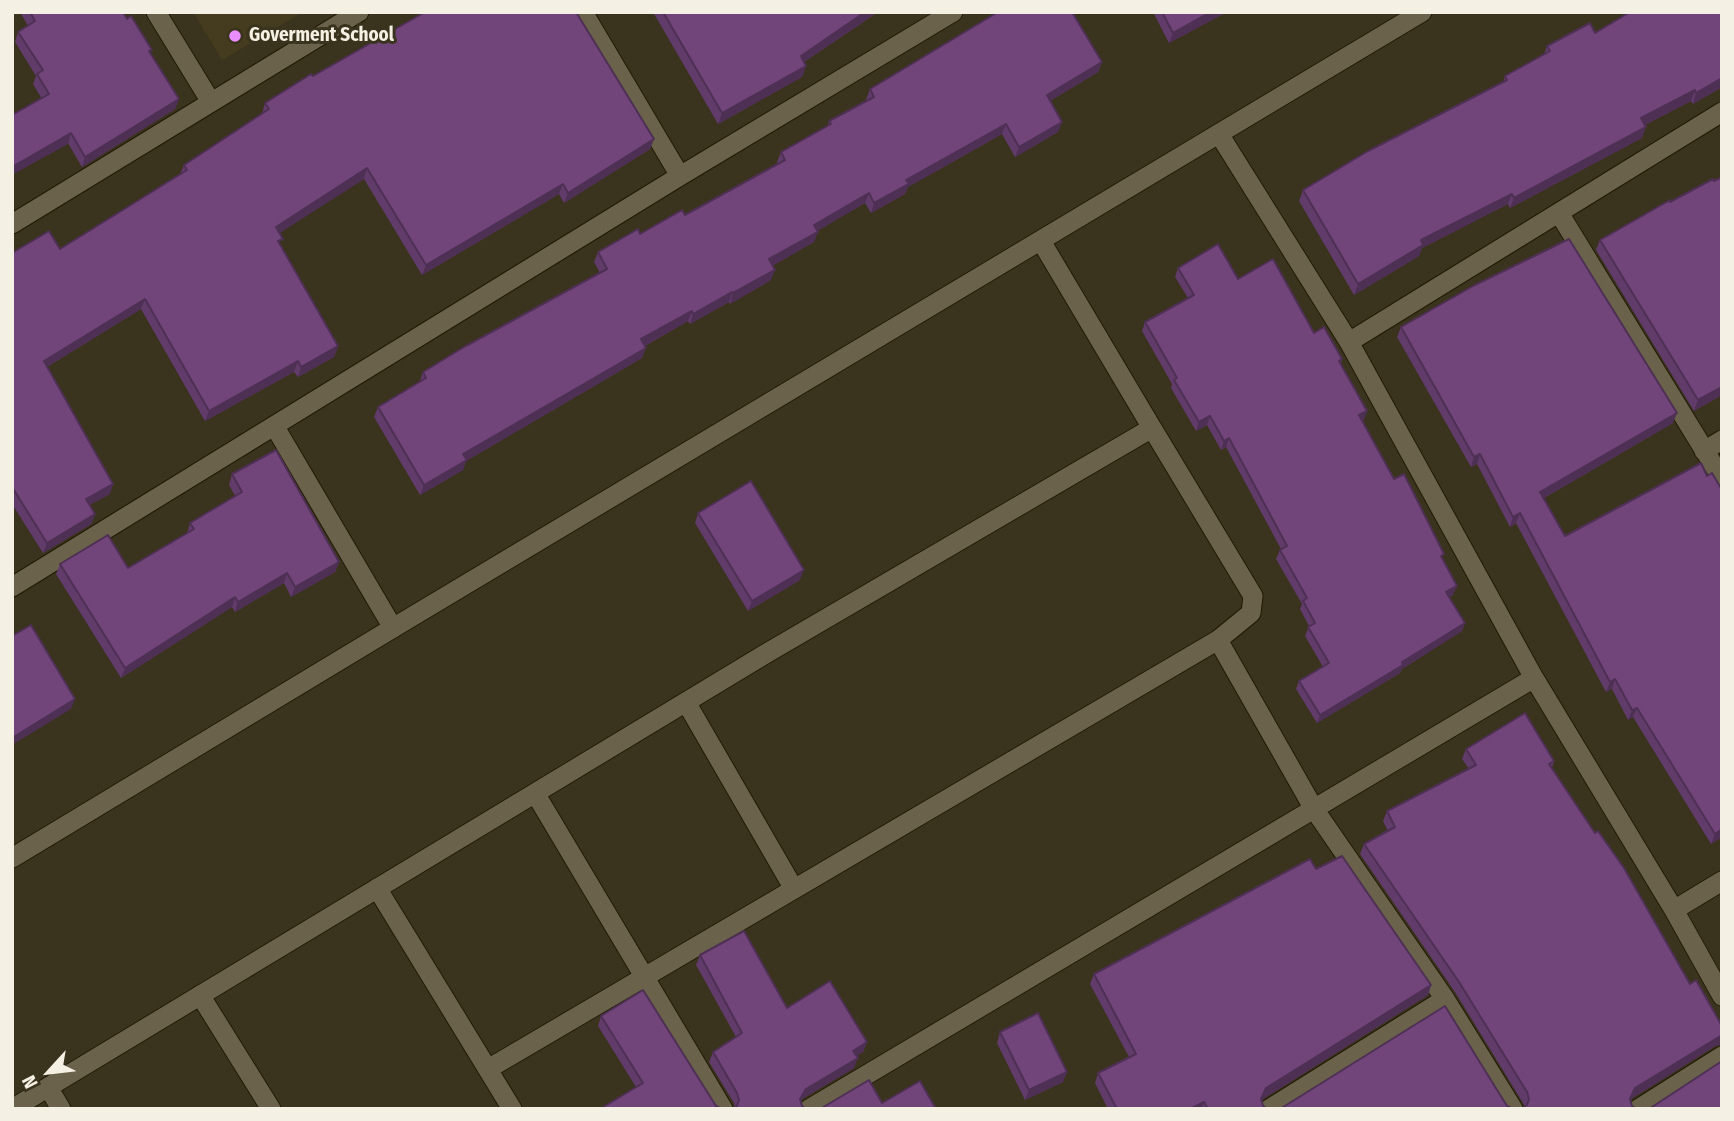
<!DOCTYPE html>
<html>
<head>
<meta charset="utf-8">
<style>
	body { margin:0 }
	#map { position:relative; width:1734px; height:1121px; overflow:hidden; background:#3a331d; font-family:"Fira Sans Condensed",sans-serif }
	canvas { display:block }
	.frame { position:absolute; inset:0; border:14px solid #f4f0e3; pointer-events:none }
	.north { position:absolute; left:14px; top:1037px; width:70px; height:70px; -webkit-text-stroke:5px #3a331d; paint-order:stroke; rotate:243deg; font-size:19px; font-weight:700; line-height:28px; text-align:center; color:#f4f0e3 }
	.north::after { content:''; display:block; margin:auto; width:24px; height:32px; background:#f4f0e3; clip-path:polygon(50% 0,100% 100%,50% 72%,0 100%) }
</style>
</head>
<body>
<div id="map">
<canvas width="1734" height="1121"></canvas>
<div class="frame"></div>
<div class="north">N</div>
</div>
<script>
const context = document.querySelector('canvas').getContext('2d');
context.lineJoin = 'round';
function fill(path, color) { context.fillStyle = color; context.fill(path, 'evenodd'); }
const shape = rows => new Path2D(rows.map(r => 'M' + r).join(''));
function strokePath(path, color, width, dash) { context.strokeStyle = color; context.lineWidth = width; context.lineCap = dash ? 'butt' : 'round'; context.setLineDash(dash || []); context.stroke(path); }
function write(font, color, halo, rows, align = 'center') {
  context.font = font + ' "Fira Sans Condensed",sans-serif'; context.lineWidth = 6; context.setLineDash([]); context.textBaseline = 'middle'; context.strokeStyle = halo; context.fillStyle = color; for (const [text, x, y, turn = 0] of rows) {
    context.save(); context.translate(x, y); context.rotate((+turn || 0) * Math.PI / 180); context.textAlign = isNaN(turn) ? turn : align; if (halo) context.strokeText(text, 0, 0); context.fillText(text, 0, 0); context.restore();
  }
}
const built = shape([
	[193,12,303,12,222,60]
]);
const minor = shape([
	[156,12,211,102],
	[583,12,680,176],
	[1219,134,1349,342,1534,678,1674,910,1722,996],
	[1559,213,1722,479],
	[12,224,359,12],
	[1041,241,1152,428],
	[1349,342,1722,112],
	[275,427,393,628],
	[1704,451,1722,440],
	[12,587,680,176,953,12],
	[1218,640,1314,809,1445,999,1513,1109],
	[686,702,794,889],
	[535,793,723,1109],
	[377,888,512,1109],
	[1674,910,1722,881],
	[200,995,271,1109],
	[48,1087,61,1109],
	[12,1109,767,653,1152,428,1253,596,1251,613,1218,640,488,1069],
	[809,1109,1534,678],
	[1269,1109,1445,999],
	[1638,1109,1722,1056]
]);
const tertiary = shape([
	[12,858,393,628,1422,12]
]);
const wall = shape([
	[20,12,123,12,179,99,175,109,82,167,33,84,36,76,15,42,18,32,28,26],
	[653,12,878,12,804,62,806,66,802,77,718,124],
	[1153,12,1227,12,1169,43],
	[1722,12,1722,87,1693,104,1691,101,1645,125,1642,138,1510,208,1508,204,1422,248,1419,256,1354,295,1299,201,1303,190,1503,83,1505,76,1544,55,1547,46,1595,33],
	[1102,62,1098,72,1050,101,1058,132,1015,157,1002,134,908,187,905,194,871,213,865,203,817,231,814,242,772,266,771,280,730,304,729,302,690,324,688,321,645,346,642,358,466,461,463,470,420,495,374,417,378,407,419,383,423,372,600,273,594,262,598,252,685,215,778,164,777,162,781,152,828,126,829,121,867,101,866,100,870,89],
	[313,76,650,149,564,203,559,194,422,275,364,179,279,233,280,245,338,346,334,357,298,377,294,372,205,421,141,309,47,367,110,494,89,505,95,514,91,524,43,553,12,504,12,253,60,249,180,174,184,165,262,114,265,103],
	[1722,177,1722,395,1694,411,1596,250,1600,240,1670,202],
	[1178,268,1238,279,1314,333,1342,359,1341,363,1364,420,1362,421,1394,479,1442,558,1453,595,1449,597,1465,623,1462,631,1402,669,1400,673,1317,723,1296,689,1299,681,1323,667,1305,636,1309,626,1300,609,1302,604,1276,559,1280,550,1281,549,1226,447,1221,450,1207,425,1196,431,1171,388,1172,384,1142,331,1145,322,1188,298,1175,277],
	[1401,327,1673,423,1544,498,1565,536,1707,476,1722,490,1722,837,1711,844,1633,717,1628,720,1612,689,1606,692,1516,523,1510,527,1477,464,1471,467,1397,337],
	[232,474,339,562,335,572,291,597,284,583,235,612,232,607,121,678,56,574,60,564,128,568,187,533,190,523,235,496,229,485],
	[698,513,800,580,748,611,695,523],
	[1466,749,1554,761,1552,768,1690,984,1722,1026,1722,1044,1715,1046,1631,1099,1630,1101,1632,1106,1525,1107,1523,1103,1455,992,1360,854,1364,844,1388,831,1383,821,1387,811,1469,769,1462,759],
	[1316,869,1431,985,1428,995,1263,1099,1261,1101,1263,1106,1268,1109,1108,1109,1095,1083,1098,1073,1129,1057,1090,984,1094,974],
	[700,955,787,1008,867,1042,863,1052,856,1056,854,1068,802,1099,801,1101,735,1107,734,1103,709,1062,713,1052,736,1037,696,965],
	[601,1016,716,1106,636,1087,598,1026],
	[1000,1032,1063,1082,1025,1100,997,1043]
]);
const shadedWall = shape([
	[865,12,878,12,796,67,801,56],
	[1211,12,1227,12,1169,43,1173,33],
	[1102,62,1098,72,1043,105,1047,95],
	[806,66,802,77,718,124,722,113],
	[1722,78,1722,87,1693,104,1696,93],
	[1695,90,1691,101,1637,129,1641,118],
	[179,99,175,109,82,167,85,157],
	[1062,122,1058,132,1015,157,1019,147],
	[1006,124,1002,134,908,187,905,194,871,213,874,203,906,180],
	[1646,127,1642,138,1510,208,1514,198],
	[71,133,68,144,12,175,12,167],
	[654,139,650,149,564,203,568,193],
	[367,168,364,179,272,238,276,227],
	[563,184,559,194,422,275,426,265],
	[869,193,865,203,810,235,814,225],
	[1512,194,1508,204,1422,248,1419,256,1354,295,1358,284,1421,240],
	[818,232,814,242,765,270,769,259],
	[775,270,771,280,730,304,733,293],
	[732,292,729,302,690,324,693,314],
	[145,299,141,309,40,371,44,361],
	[692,311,688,321,637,350,641,339],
	[338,346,334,357,298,377,301,367],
	[646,348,642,358,466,461,463,470,420,495,424,485,463,454],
	[298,361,294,372,205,421,209,411],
	[1722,387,1722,395,1694,411,1698,400],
	[1367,411,1364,420,1356,424,1359,415],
	[1677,413,1673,423,1537,502,1540,492],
	[1210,416,1207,425,1196,431,1199,422],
	[1229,438,1226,447,1221,450,1224,441],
	[1480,454,1477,464,1471,467,1474,457],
	[113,484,110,494,82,509,86,499],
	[1520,513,1516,523,1510,527,1513,517],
	[95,514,91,524,43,553,47,543],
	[339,562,335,572,291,597,295,587],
	[804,570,800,580,748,611,752,601],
	[287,573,284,583,235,612,238,602],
	[1457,586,1453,595,1442,601,1446,592],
	[235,597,232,607,121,678,125,668],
	[1465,623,1462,631,1402,669,1400,673,1317,723,1320,715],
	[1615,679,1612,689,1606,692,1610,682],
	[75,699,71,709,12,745,12,738],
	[1637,708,1633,717,1628,720,1632,710],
	[1722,829,1722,837,1711,844,1715,834],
	[1431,985,1428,995,1263,1099,1257,1109,1261,1099,1266,1088],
	[1719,1035,1722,1035,1722,1044,1715,1046,1631,1099,1626,1109,1630,1099,1635,1088],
	[867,1042,863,1052,850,1060,853,1051],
	[858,1058,854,1068,802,1099,797,1108,806,1089],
	[1067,1072,1063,1082,1025,1100,1029,1090],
	[1204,1102,1201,1109,1190,1109]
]);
const building = shape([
	[30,12,123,12,127,19,131,16,152,50,149,51,179,99,85,157,71,133,12,167,12,115,49,94,37,74,43,70,18,32,35,21,30,12],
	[425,12,576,12,654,139,568,193,563,184,426,265,367,168,276,227,283,239,278,241,338,346,301,367,298,361,209,411,145,299,44,361,113,484,86,499,95,514,47,543,12,487,12,253,49,231,60,249,187,170,184,165,269,109,265,103,311,74,313,76,425,12],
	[663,12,865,12,801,56,806,66,722,113,663,12],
	[998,12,1072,12,1102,62,1047,95,1062,122,1019,147,1006,124,906,180,909,184,874,203,869,193,814,225,818,232,769,259,775,270,733,293,732,292,693,314,692,311,641,339,646,348,463,454,467,460,424,485,378,407,426,378,423,372,464,347,607,269,598,252,638,229,640,234,682,210,685,215,785,160,781,152,831,124,829,121,874,97,870,89,998,12],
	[1162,12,1211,12,1173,33,1162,12],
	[1630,12,1722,12,1722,78,1696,93,1695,90,1641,118,1646,127,1514,198,1512,194,1421,240,1423,245,1358,284,1303,190,1368,151,1507,80,1505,76,1550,51,1547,46,1590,23,1595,33,1630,12],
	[1722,177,1722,387,1698,400,1600,240,1670,200,1670,202,1713,179,1714,181,1722,177],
	[1569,239,1677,413,1540,492,1565,536,1701,463,1707,476,1712,473,1722,490,1722,829,1715,834,1637,708,1632,710,1615,679,1610,682,1520,513,1513,517,1480,454,1474,457,1401,327,1473,286,1569,239],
	[1218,244,1238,279,1273,259,1314,333,1324,327,1342,359,1339,361,1367,411,1359,415,1394,479,1404,474,1444,554,1441,556,1457,586,1446,592,1465,623,1402,662,1403,665,1320,715,1299,681,1329,663,1308,627,1315,623,1303,601,1307,598,1280,550,1287,546,1229,438,1224,441,1210,416,1199,422,1174,380,1177,378,1145,322,1194,295,1178,268,1218,244],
	[276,450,339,562,295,587,287,573,238,602,235,597,125,668,60,564,108,535,128,568,194,529,190,523,242,492,232,474,276,450],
	[751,481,804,570,752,601,698,513,751,481],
	[31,625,75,699,12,738,12,636,31,625],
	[1525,713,1554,761,1549,764,1595,833,1598,831,1624,868,1690,984,1696,980,1722,1026,1722,1035,1635,1088,1630,1099,1632,1106,1637,1109,1521,1109,1527,1105,1529,1099,1527,1092,1459,982,1364,844,1395,827,1387,811,1476,765,1466,749,1525,713],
	[1342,856,1431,985,1266,1088,1261,1099,1263,1106,1268,1109,1208,1109,1204,1102,1190,1109,1117,1109,1098,1073,1136,1054,1094,974,1310,859,1316,869,1342,856],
	[744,931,787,1008,830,981,867,1042,853,1051,858,1058,806,1089,800,1099,802,1106,806,1109,731,1109,737,1106,739,1100,737,1093,713,1052,742,1033,700,955,744,931],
	[643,990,716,1106,722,1109,600,1109,643,1083,601,1016,643,990],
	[1445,1006,1507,1106,1513,1109,1280,1109,1445,1006],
	[1038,1013,1067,1072,1029,1090,1000,1032,1038,1013],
	[1722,1061,1722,1109,1649,1109,1722,1061],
	[869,1080,882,1103,920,1081,936,1109,820,1109,869,1080]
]);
const markers = [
	[235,36,7,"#ea8dfd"]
];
const poiNames = [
	["Goverment School",249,36]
];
fill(built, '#453c1f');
strokePath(minor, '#211a05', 21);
strokePath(tertiary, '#211a05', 21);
strokePath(minor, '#6a624b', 19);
strokePath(tertiary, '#6a624b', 19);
fill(wall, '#613b69');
fill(shadedWall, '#4f3055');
fill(building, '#71457a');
strokePath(building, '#4f3055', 2);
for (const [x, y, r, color] of markers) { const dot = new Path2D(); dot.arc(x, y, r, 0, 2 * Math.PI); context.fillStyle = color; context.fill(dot); strokePath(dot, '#3a331d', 2.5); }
write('bold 19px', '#f4f0e3', '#3a331d', poiNames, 'left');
</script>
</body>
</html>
